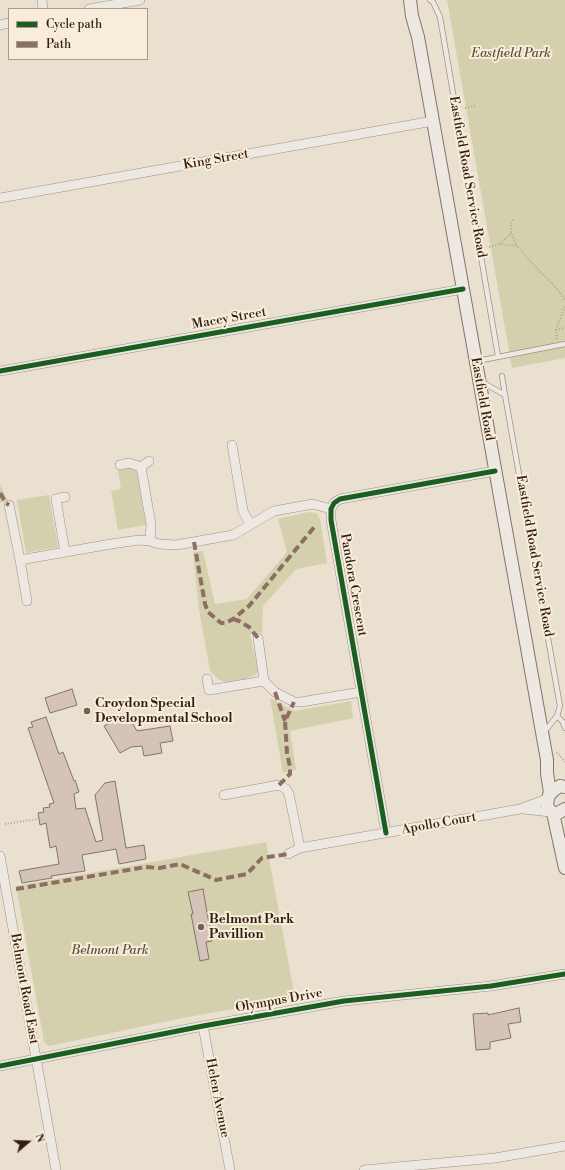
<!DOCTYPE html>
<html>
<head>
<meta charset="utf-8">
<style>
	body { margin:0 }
	#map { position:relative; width:565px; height:1170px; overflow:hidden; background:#eae0d0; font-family:"Libre Bodoni",serif }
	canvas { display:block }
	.legend { position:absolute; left:8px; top:8px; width:140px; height:52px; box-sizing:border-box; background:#f8edda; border:1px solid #a99a89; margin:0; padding:5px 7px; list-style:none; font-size:12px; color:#331d10 }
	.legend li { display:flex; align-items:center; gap:8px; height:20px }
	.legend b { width:20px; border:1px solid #a99a89 }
	.north { position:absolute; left:8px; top:1122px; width:40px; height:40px; -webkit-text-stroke:3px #f8edda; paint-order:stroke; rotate:71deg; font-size:11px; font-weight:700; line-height:16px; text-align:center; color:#331d10 }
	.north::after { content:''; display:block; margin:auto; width:14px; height:18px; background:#331d10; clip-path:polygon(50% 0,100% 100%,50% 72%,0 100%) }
</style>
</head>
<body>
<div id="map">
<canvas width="565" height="1170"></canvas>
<ul class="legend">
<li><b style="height:5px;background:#1b5e20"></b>Cycle path</li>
<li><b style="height:5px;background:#8d6e63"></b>Path</li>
</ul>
<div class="north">N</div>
</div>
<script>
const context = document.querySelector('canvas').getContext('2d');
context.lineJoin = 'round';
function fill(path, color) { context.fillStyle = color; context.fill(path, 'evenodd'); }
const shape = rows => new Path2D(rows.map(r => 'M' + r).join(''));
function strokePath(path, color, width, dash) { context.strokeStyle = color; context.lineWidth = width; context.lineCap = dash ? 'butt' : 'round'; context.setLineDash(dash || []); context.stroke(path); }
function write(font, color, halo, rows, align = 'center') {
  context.font = font + ' "Libre Bodoni",serif'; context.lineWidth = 4; context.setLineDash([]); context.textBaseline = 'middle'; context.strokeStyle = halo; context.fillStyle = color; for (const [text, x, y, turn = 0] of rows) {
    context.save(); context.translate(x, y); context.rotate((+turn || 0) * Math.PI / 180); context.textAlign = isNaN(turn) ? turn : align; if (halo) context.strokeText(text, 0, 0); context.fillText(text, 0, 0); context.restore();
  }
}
const green = shape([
	[447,0,565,0,565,358,512,368],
	[131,468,135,470,137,473,146,525,118,530,111,491,121,489,118,470],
	[0,484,8,501,0,503],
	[49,495,58,547,26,553,17,500],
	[309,512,316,513,320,519,327,563,296,569,263,606,262,632,250,634,258,670,256,675,242,680,233,682,225,682,218,679,210,671,199,609,193,552,203,551,215,604,247,599,287,552,278,519],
	[270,698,295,711,351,701,353,718,290,731,296,770,283,773],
	[266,842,295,998,188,1017,49,1046,44,1042,16,886]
]);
const building = shape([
	[72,689,77,705,50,713,45,698,72,689],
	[127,714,137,731,170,726,173,741,160,743,162,753,144,756,142,746,131,747,120,753,104,726,127,714],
	[46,717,59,754,63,752,74,781,75,780,79,792,74,794,76,809,85,808,96,842,103,840,95,795,105,783,115,781,126,848,144,845,146,859,119,864,116,849,82,855,85,871,51,876,52,878,22,883,19,871,59,864,56,846,50,848,46,823,40,825,38,813,44,812,43,808,50,807,49,804,54,803,28,728,33,727,31,722,46,717],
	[203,889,212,941,206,942,209,959,200,961,191,914,193,914,188,892,203,889],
	[519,1008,521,1022,508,1024,511,1038,490,1042,490,1049,476,1050,473,1014,488,1013,488,1015,519,1008]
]);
const path = shape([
	[465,108,475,106],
	[513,220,511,224,511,233,517,246],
	[500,244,511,233],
	[489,247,500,244,517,246,540,272,549,280,562,295,565,301],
	[556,330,565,328],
	[557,339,556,330,565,306],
	[557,752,565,762],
	[5,824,38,819]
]);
const lane = shape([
	[430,0,433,2,440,17,498,356],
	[477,361,565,344],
	[502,376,505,395],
	[482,382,505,395,560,706,557,716,545,731],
	[557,716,563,722,565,728]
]);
const street = shape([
	[42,0,43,9],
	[89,9,140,0],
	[0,25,9,23],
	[0,198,433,121],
	[0,371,463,289],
	[232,445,243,511,250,524],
	[120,465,129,463,141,467,149,461],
	[141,467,151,524,150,541],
	[65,497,56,499,65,552],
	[9,505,20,560,27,601],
	[20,560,111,544,139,540,150,541,159,544,176,545,233,535,274,511,313,504,331,509],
	[258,638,264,681],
	[207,679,209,690,264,681,275,692,294,702,301,702,361,692],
	[224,795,279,785,286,789,289,794,300,848],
	[524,809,550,812],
	[386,833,331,520,331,509,334,503,340,499,495,471],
	[288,854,300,848,520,809,547,799],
	[0,856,56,1170],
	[203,1026,230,1170],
	[0,1066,203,1026,344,1001,491,986,565,974],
	[364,1170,495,1158,565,1146]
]);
const secondary = shape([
	[410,0,412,16,418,37,547,760,547,773,550,793],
	[565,787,560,786,554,790,549,795,547,803,548,808,553,813,558,813,565,809],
	[553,813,565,868]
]);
const quiet = shape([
	[0,493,6,503,9,505],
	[194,542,205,604,208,612,215,618,221,623,226,623,233,619,249,606,316,525],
	[233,619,239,621,249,627,258,638],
	[275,692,285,721],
	[279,785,290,774,290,767,287,753,285,721,294,702],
	[16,889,146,867,159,868,180,864,216,880,247,874,262,858,288,854]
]);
const cycleway = shape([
	[0,371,463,289],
	[386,833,331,520,331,509,334,503,340,499,495,471],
	[0,1066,203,1026,344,1001,491,986,565,974]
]);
const markers = [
	[87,711,4,"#736153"],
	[201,927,4,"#736153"]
];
const parkNames = [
	["Eastfield Park",511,54],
	["Belmont Park",110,951]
];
const streetNames = [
	["King Street",216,160,-10],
	["Eastfield Road Service Road",467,177,80],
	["Macey Street",229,319,-10],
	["Eastfield Road",482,399,80],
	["Eastfield Road Service Road",534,556,80],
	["Pandora Crescent",353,585,80],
	["Apollo Court",439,824,-10],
	["Belmont Road East",24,989,80],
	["Olympus Drive",279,1001,-10],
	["Helen Avenue",217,1098,79]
];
const poiNames = [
	["Croydon Special",95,704],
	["Developmental School",95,719],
	["Belmont Park",209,920],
	["Pavillion",209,935]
];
fill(green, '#d4d0ad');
fill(building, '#d5c3b9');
strokePath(building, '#7f766c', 1);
strokePath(lane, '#9a9186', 6);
strokePath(street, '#9a9186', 10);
strokePath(secondary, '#7f766c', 14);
strokePath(path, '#aaa49c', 2, [1, 2]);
strokePath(lane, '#ede8e1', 4.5);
strokePath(street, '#ede8e1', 9);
strokePath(secondary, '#ede8e1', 12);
strokePath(quiet, '#8d6e63', 4, [8, 4]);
strokePath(cycleway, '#1b5e20', 5);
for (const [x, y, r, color] of markers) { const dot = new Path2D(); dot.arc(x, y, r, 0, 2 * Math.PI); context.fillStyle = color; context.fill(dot); strokePath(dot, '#f8edda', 1.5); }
write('italic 13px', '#5e4f37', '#f8edda', parkNames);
write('13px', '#331d10', '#f8edda', streetNames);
write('bold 13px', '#331d10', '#f8edda', poiNames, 'left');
</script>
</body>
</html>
